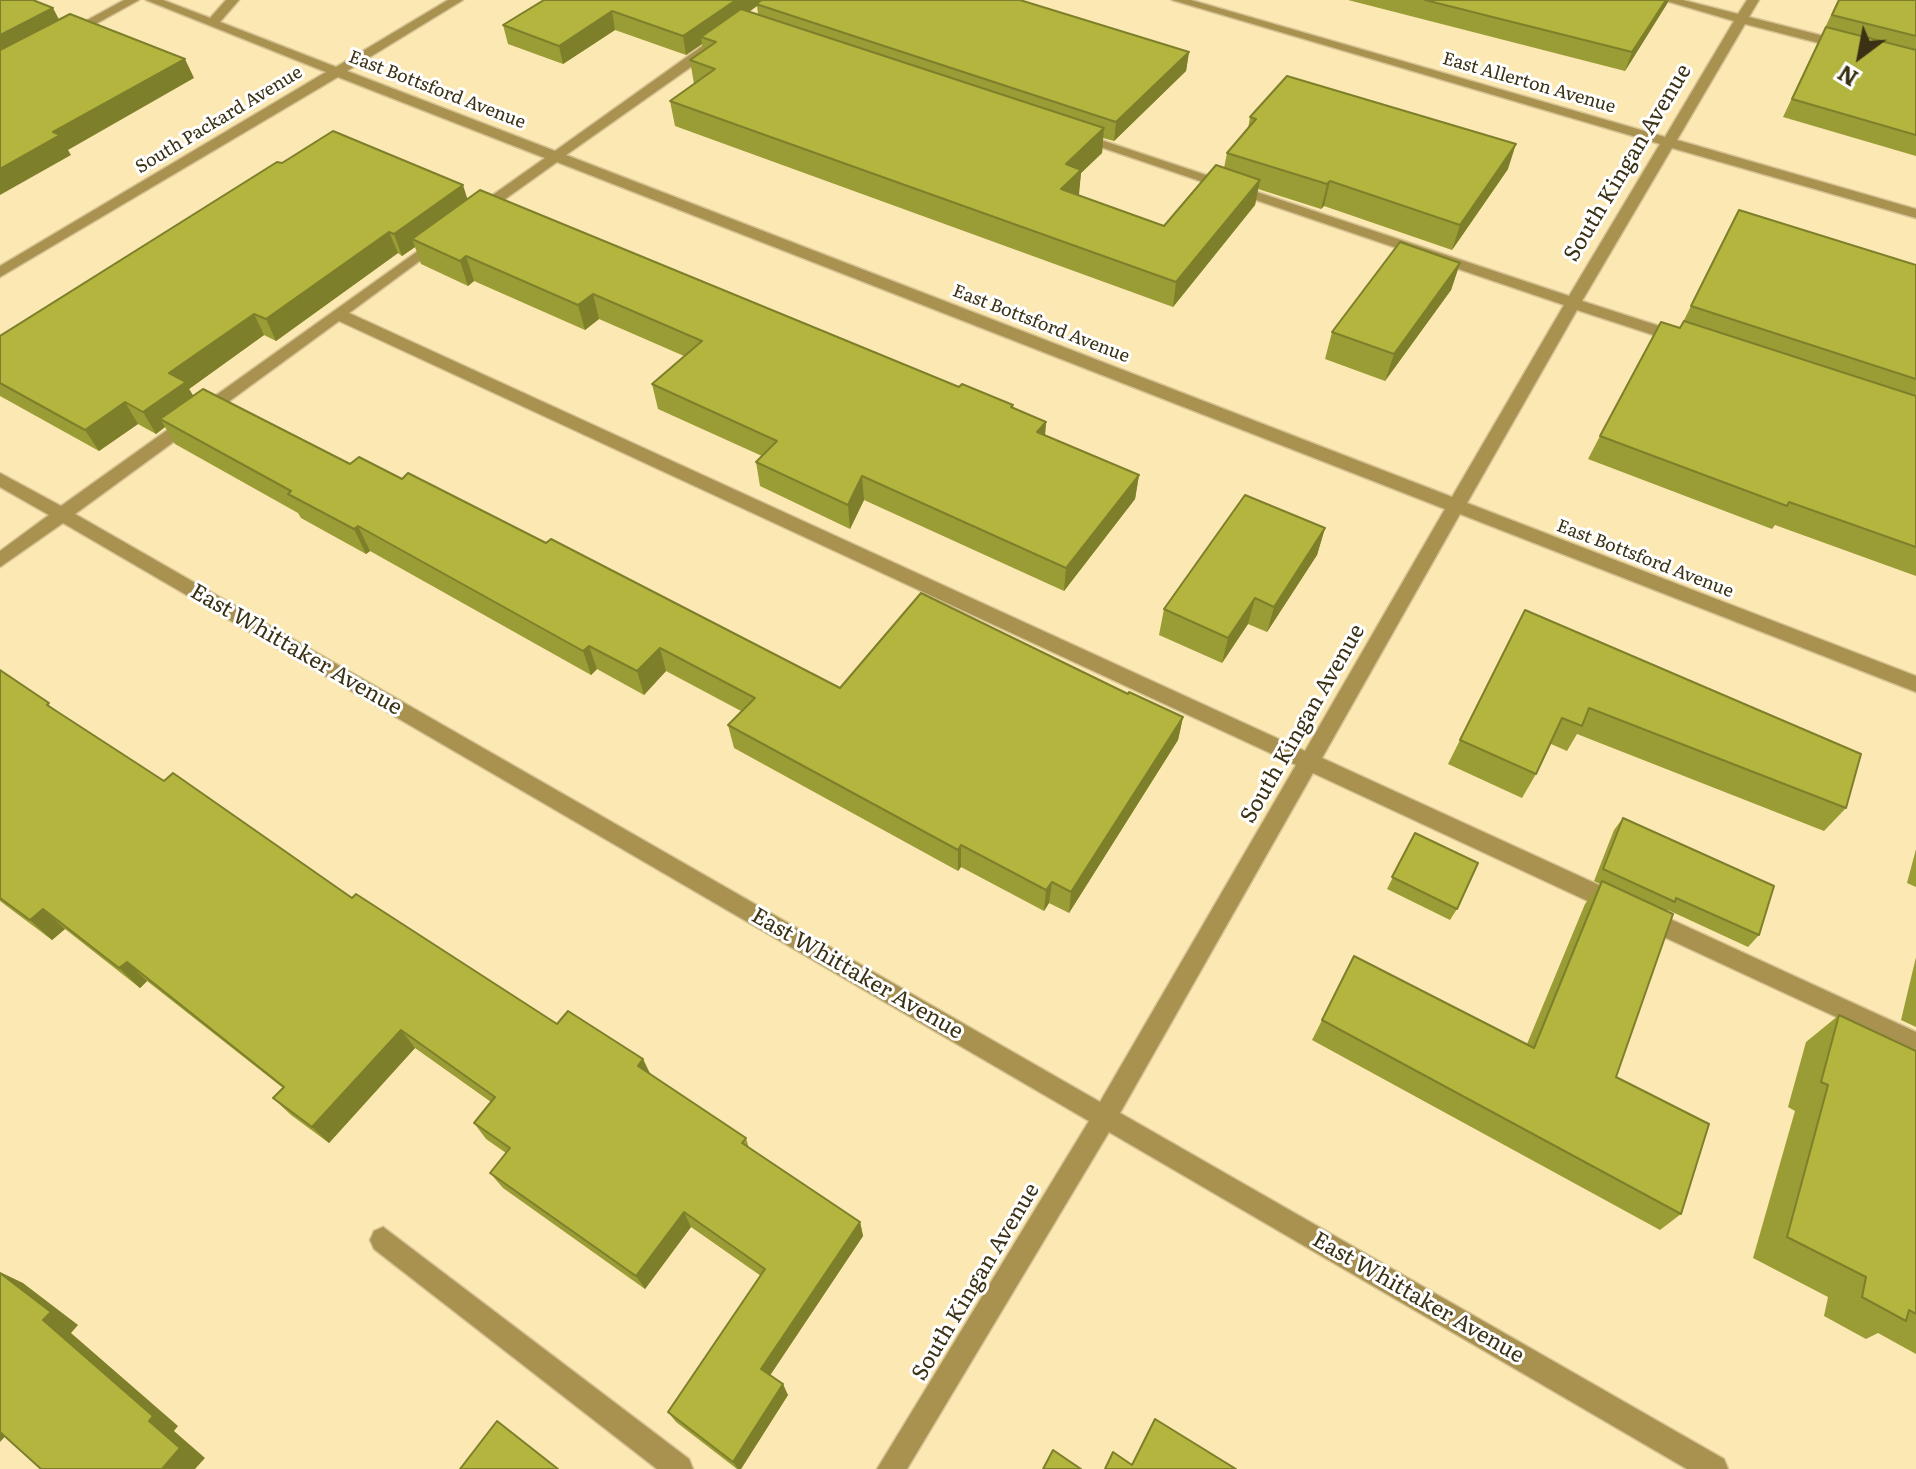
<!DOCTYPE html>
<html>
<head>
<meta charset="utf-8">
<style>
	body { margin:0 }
	#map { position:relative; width:1916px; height:1469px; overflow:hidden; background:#fce8b2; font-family:Literata,serif }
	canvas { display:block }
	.north { position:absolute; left:1820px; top:16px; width:80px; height:80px; -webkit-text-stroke:6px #fff; paint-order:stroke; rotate:212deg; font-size:22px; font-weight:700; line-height:32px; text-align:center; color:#3b3115 }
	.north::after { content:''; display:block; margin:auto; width:28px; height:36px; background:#3b3115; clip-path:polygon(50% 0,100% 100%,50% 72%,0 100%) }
</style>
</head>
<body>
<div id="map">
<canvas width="1916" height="1469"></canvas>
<div class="north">N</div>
</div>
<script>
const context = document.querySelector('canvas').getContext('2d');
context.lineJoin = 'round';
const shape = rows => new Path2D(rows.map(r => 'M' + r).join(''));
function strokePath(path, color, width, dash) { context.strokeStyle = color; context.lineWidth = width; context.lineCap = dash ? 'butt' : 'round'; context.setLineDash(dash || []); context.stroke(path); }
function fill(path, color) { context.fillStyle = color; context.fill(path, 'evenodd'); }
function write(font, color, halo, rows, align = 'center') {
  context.font = font + ' Literata,serif'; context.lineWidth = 6; context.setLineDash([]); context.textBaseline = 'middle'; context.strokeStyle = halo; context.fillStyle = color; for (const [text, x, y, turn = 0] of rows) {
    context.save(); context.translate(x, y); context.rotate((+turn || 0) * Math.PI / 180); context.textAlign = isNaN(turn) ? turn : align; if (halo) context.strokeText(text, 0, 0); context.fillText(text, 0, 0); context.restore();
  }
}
const minor = shape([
	[124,0,139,0,72,37,62,34,124,0],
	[146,0,163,0,210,18,226,0,239,0,220,22,336,67,448,0,463,0,347,71,555,151,705,44,715,44,715,50,566,155,1452,497,1564,305,1071,137,1083,134,1569,296,1660,144,1172,0,1191,0,1665,137,1734,21,1663,0,1683,0,1738,14,1747,0,1759,0,1749,17,1851,43,1851,49,1846,50,1745,24,1677,140,1916,209,1916,218,1672,148,1582,301,1687,335,1689,339,1681,344,1577,310,1467,503,1916,676,1916,692,1460,514,1322,758,1623,896,1626,903,1623,910,1615,913,1607,910,1313,773,1120,1113,1724,1459,1728,1469,1687,1469,1109,1132,907,1469,877,1469,1089,1121,63,523,0,567,0,551,49,515,0,487,0,473,61,506,439,236,444,237,444,243,349,313,1305,751,1445,509,557,162,480,217,470,217,470,211,545,158,338,77,0,277,0,266,326,72,146,0],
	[339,321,1296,765,1100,1102,75,514,339,321],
	[1644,907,1916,1032,1916,1054,1636,924,1633,917,1636,910,1644,907],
	[383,1227,689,1459,693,1469,657,1469,374,1249,370,1240,374,1231,383,1227]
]);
const wall = shape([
	[544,0,1020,0,1189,52,1186,71,1114,141,1103,138,1102,153,1081,173,1078,196,1164,226,1224,168,1227,153,1248,129,1250,117,1508,169,1452,250,1324,206,1321,209,1258,189,1255,205,1173,307,675,126,670,101,694,84,690,60,703,52,702,44,686,55,615,30,563,64,508,44,503,25],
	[757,6,758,14,749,12],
	[1348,0,1669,0,1625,71],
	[1838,0,1916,0,1916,156,1783,117],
	[282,163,467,200,1013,408,1046,422,1045,436,1139,475,1135,499,1064,591,864,500,850,529,760,486,756,462,762,456,658,409,652,384,684,356,599,319,585,330,474,281,468,286,421,264,415,247,402,256,398,253,276,341,264,335,189,389,193,396,350,464,402,479,546,543,840,688,1128,694,1183,717,1178,740,1069,913,1049,903,1044,911,961,867,958,871,734,748,728,725,741,711,666,671,644,695,597,669,591,675,370,551,366,554,301,518,298,513,175,444,165,427,156,434,138,424,99,451,0,396,0,336],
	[1739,210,1916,265,1916,576,1775,525,1772,529,1588,459,1600,436,1680,328],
	[1460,263,1451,290,1385,381,1325,359,1332,332],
	[1325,528,1317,555,1267,632,1248,624,1222,663,1159,635,1164,609],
	[1525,610,1846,808,1824,831,1577,734,1567,751,1551,744,1536,774,1522,798,1448,764],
	[0,670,57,711,164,781,557,1024,643,1059,651,1075,746,1138,749,1148,860,1222,863,1236,770,1375,788,1395,741,1469,737,1469,676,1422,668,1412,761,1276,691,1227,645,1289,503,1188,490,1173,506,1153,486,1139,474,1123,491,1102,415,1048,329,1143,291,1115,273,1098,283,1088,147,981,140,988,65,929,52,940,0,901],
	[1623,818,1759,935,1748,947,1668,910,1667,911,1616,1077,1681,1214,1660,1230,1312,1040,1354,956,1527,1044,1585,904,1600,884,1594,881,1614,830],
	[1415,833,1457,909,1450,920,1387,889],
	[1916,849,1916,887,1907,883],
	[1916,957,1916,1027,1901,1020],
	[1839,1015,1916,1051,1916,1354,1878,1333,1866,1339,1824,1316,1828,1297,1753,1258,1795,1111,1788,1107,1806,1042]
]);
const shadedWall = shape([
	[736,0,766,0,756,4,757,6,708,40,701,37,702,44,686,55,683,36],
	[1666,0,1669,0,1667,4,1625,71,1632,52],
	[53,8,63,27,0,60,0,35],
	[612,11,615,30,563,64,559,46],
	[1189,52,1186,71,1114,141,1116,122],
	[185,59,194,78,68,150,71,155,0,195,0,169,53,132],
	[1104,128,1102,153,1081,173,1079,195,1060,214,1061,189,1066,164],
	[1516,144,1508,169,1452,250,1460,225],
	[1260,180,1255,205,1173,307,1176,282],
	[1330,181,1324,206,1321,209,1327,184],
	[463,185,470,207,412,239,415,247,402,256,394,234],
	[389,232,398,253,276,341,266,319],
	[466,256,474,281,468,286,460,261],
	[1460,263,1451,290,1385,381,1394,354],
	[593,294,599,319,585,330,578,305],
	[254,314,264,335,189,389,198,403,160,419,165,427,156,434,143,412,169,373],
	[125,402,138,424,99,451,85,430],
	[1046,422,1044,446,1037,432],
	[1139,475,1135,499,1064,591,1066,568],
	[862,476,864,500,850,529,848,505],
	[358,526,370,551,366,554,354,529],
	[1325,528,1317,555,1267,632,1274,607],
	[1255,598,1248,624,1222,663,1228,638],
	[589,646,597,669,591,675,583,651],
	[660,648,666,671,644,695,637,671],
	[1183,717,1178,740,1069,913,1071,892],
	[961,845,961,867,958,871,958,850],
	[1052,882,1049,903,1044,911,1046,890],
	[43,909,65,929,52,940,30,920],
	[127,962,147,981,140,988,119,968],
	[401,1030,415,1048,329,1143,312,1127],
	[643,1059,651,1077,638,1066],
	[684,1212,691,1227,645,1289,636,1276],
	[860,1222,863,1236,767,1380,761,1369],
	[0,1272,23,1283,78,1325,71,1333,178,1426,174,1431,205,1458,195,1469,162,1469,149,1421,43,1320],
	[783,1384,788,1395,741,1469,738,1469,733,1462],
	[0,1422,14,1427,0,1442]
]);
const building = shape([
	[0,0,33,0,53,8,0,35,0,0],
	[544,0,736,0,683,36,612,11,559,46,503,25,544,0],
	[762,0,1020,0,1189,52,1116,122,756,4,762,0],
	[1425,0,1666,0,1632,52,1425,0],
	[1839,0,1916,0,1916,36,1832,15,1839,0],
	[741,9,1104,128,1066,164,1081,170,1061,189,1164,226,1216,165,1260,180,1176,282,670,101,715,69,690,60,716,42,701,37,741,9],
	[70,14,185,59,53,132,60,135,0,169,0,50,70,14],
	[1826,27,1916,50,1916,135,1792,99,1826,27],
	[1287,76,1516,144,1460,225,1330,181,1327,184,1227,153,1256,119,1250,117,1287,76],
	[333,131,463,185,394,234,389,232,266,319,254,314,169,373,186,382,143,412,125,402,85,430,0,383,0,336,277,162,282,163,333,131],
	[480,190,959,387,962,384,1013,405,1011,407,1046,422,1037,432,1139,475,1066,568,862,476,848,505,756,462,777,441,652,384,702,341,593,294,578,305,466,256,460,261,412,239,480,190],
	[1739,210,1916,265,1916,379,1691,306,1739,210],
	[1400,242,1460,263,1394,354,1332,332,1400,242],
	[1684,321,1916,396,1916,547,1789,502,1787,506,1600,436,1661,322,1680,328,1684,321],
	[203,389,350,464,359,457,402,479,408,473,546,543,551,539,840,688,921,593,1128,694,1129,692,1183,717,1071,892,1052,882,1046,890,961,845,958,850,728,725,755,698,660,648,637,671,589,646,583,651,358,526,354,529,288,494,291,491,160,419,203,389],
	[1245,495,1325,528,1274,607,1255,598,1228,638,1164,609,1245,495],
	[1525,610,1861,754,1846,808,1589,708,1582,726,1562,718,1536,774,1460,740,1525,610],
	[0,670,49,703,47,705,164,781,173,773,352,898,356,894,557,1024,568,1011,643,1059,638,1066,746,1138,742,1143,860,1222,761,1369,783,1384,733,1462,668,1412,765,1269,684,1212,636,1276,490,1173,510,1148,474,1123,495,1097,401,1030,312,1127,273,1098,284,1087,127,962,119,968,43,909,30,920,0,898,0,670],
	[1623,818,1774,886,1759,935,1676,898,1675,902,1603,869,1623,818],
	[1415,833,1478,863,1457,909,1392,877,1415,833],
	[1602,881,1673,914,1616,1077,1709,1124,1681,1214,1322,1020,1354,956,1534,1048,1602,881],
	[1839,1015,1916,1051,1916,1314,1909,1310,1906,1321,1862,1297,1866,1277,1787,1237,1828,1085,1821,1082,1839,1015],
	[0,1273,51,1312,43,1320,153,1416,149,1421,180,1448,162,1469,41,1469,0,1432,0,1273],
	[1155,1419,1236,1469,1105,1469,1113,1452,1132,1465,1155,1419],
	[497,1421,558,1469,460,1469,497,1421],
	[1053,1450,1081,1469,1043,1469,1053,1450]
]);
const farStreetnames = [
	["East Allerton Avenue",1529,83,16],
	["East Bottsford Avenue",437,90,21],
	["South Packard Avenue",219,120,-31],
	["East Bottsford Avenue",1041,324,21],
	["East Bottsford Avenue",1645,559,21]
];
const streetNames = [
	["South Kingan Avenue",1628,163,-59],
	["East Whittaker Avenue",296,650,30],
	["South Kingan Avenue",1303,724,-60],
	["East Whittaker Avenue",857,974,30],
	["South Kingan Avenue",976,1282,-59],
	["East Whittaker Avenue",1418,1298,30]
];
strokePath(minor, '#d5c393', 3);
fill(minor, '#a99150');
fill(wall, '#9a9c35');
fill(shadedWall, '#7d7f2b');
fill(building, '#b3b53e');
strokePath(building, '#7d7f2b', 2);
write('18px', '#3b3115', '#fff', farStreetnames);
write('22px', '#3b3115', '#fff', streetNames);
</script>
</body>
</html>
